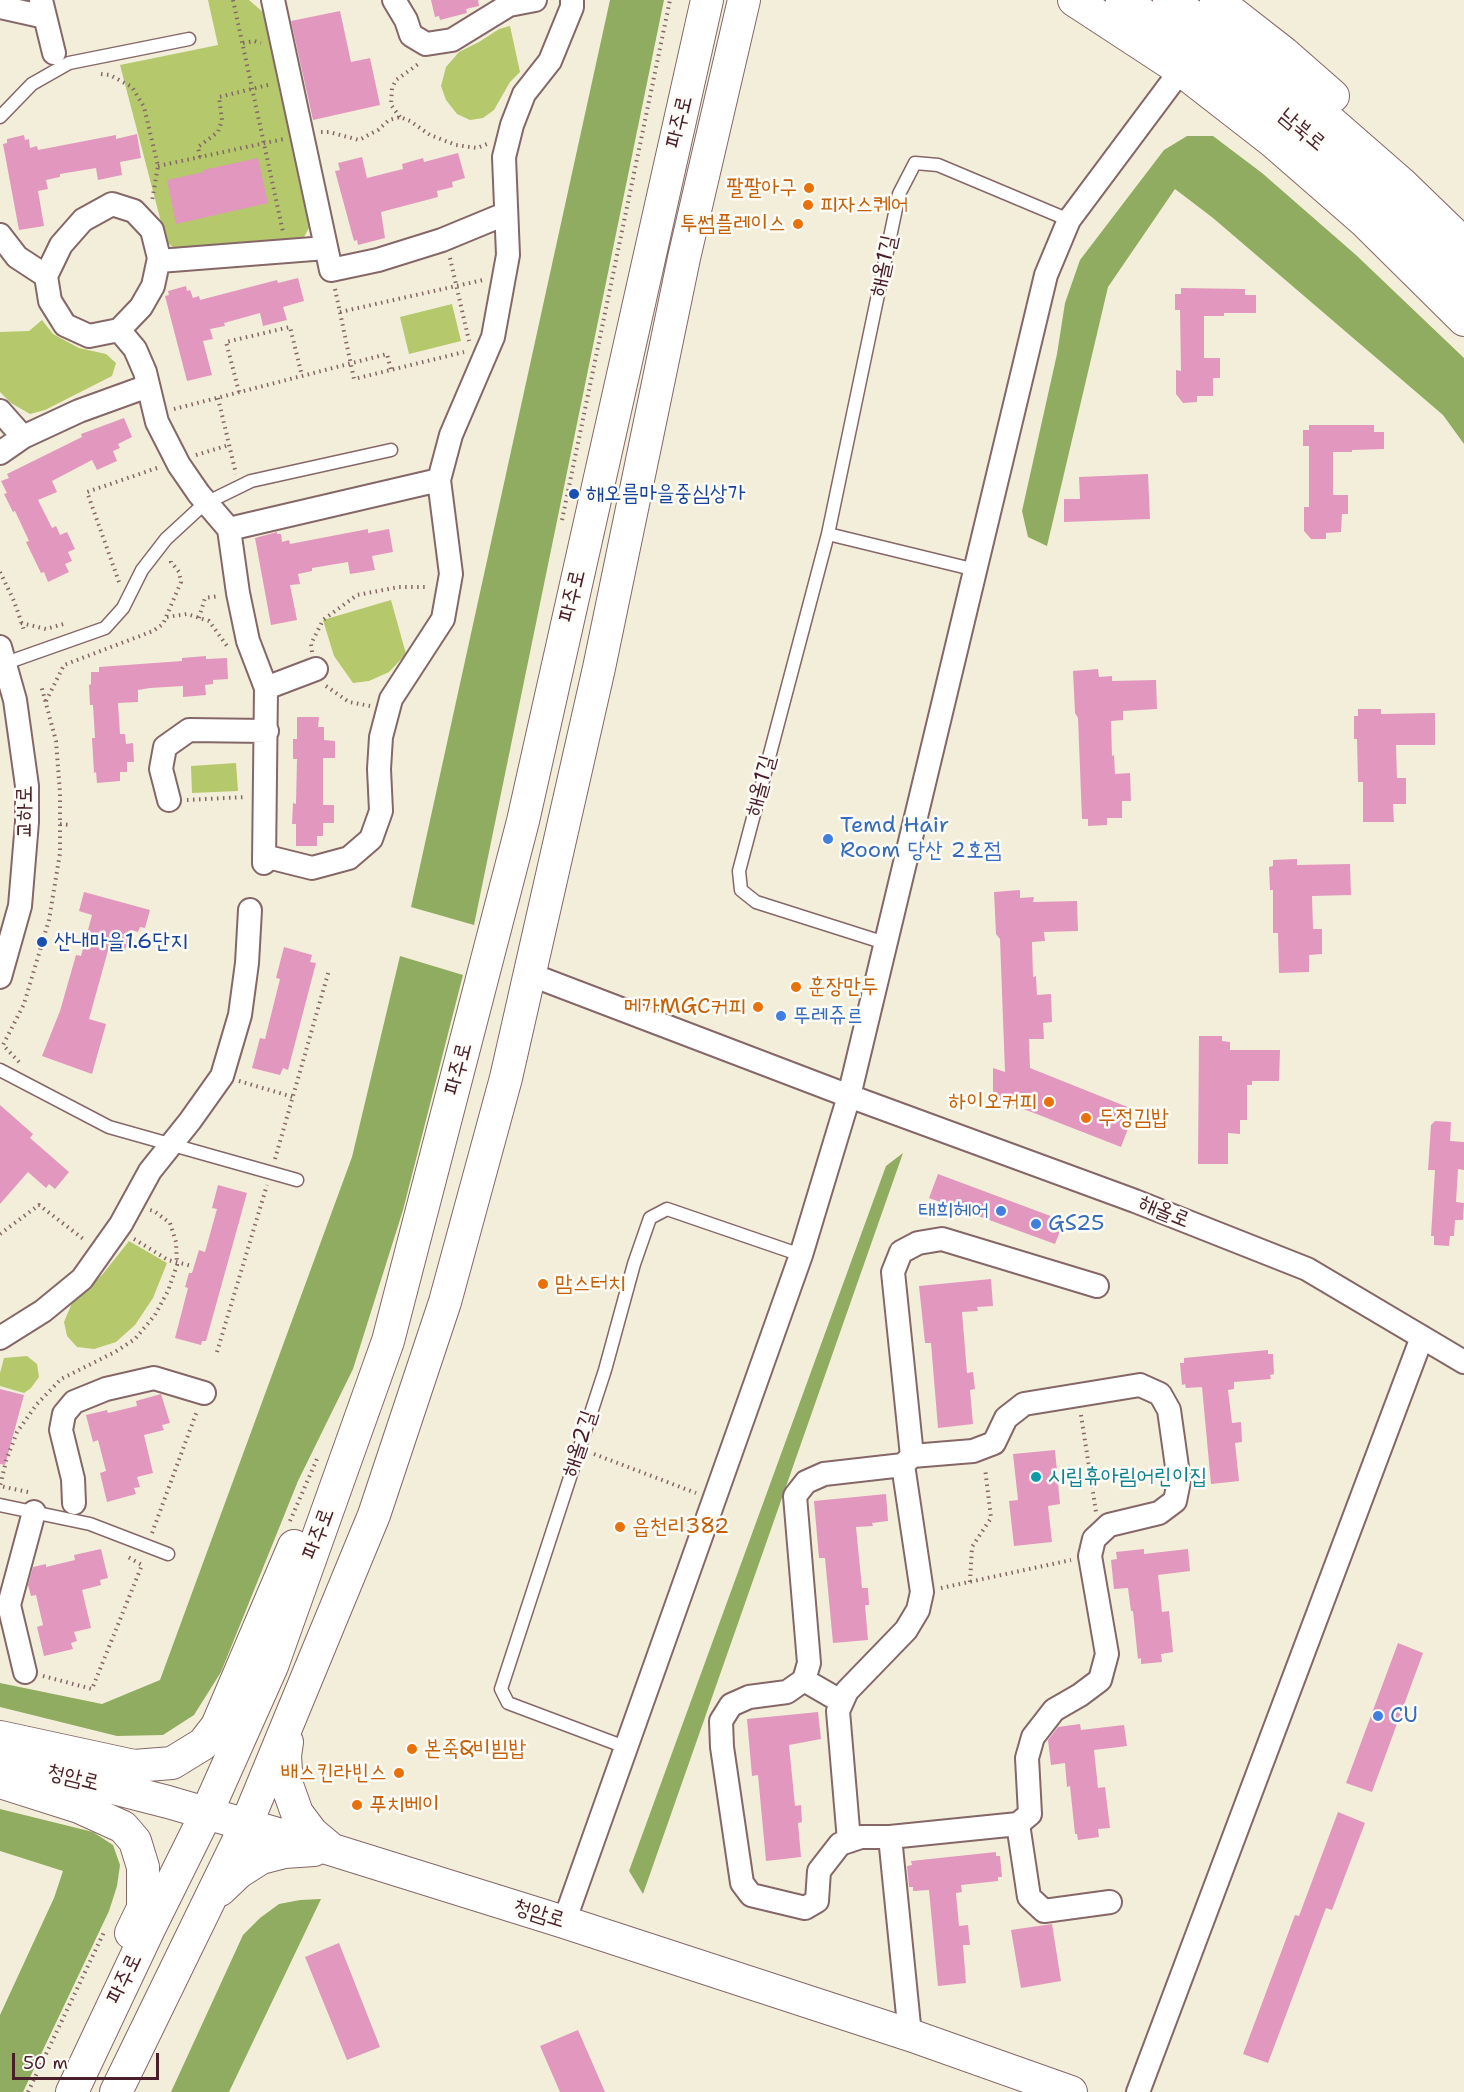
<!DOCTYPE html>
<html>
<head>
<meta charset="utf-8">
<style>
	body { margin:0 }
	#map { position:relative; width:1464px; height:2092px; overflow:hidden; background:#f3eed9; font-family:"Shantell Sans",sans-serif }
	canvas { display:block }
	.scale { position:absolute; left:12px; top:2053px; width:147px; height:27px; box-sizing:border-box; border:3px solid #4a1f2b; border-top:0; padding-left:8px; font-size:18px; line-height:21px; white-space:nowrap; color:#4a1f2b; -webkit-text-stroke:4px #fdfcf7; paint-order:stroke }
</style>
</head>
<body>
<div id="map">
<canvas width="1464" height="2092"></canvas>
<div class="scale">50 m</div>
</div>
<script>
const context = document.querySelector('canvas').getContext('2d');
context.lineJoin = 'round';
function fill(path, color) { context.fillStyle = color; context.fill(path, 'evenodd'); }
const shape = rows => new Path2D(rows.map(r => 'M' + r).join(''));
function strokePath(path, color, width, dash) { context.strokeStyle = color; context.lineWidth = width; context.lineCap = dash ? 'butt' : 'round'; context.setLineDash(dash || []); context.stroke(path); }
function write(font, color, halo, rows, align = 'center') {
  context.font = font + ' "Shantell Sans","Poor Story",sans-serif'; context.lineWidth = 5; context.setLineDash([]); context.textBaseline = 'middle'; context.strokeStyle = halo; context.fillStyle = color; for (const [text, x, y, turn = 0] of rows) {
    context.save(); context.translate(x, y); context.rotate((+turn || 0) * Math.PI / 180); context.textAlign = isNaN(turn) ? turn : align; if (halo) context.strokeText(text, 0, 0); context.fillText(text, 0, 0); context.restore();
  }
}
const green = shape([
	[208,0,249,0,264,13,310,226,304,237,292,242,177,251,166,241,120,65,218,45],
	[510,26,520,72,510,82,494,110,483,118,470,120,457,114,446,100,441,86,446,67,459,52,479,42,499,29],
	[452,304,461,341,409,354,400,317],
	[42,320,53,334,79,348,106,354,116,363,112,376,45,410,30,414,11,403,0,392,0,332,29,331],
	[391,600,406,654,389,672,369,681,353,683,334,656,323,620],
	[236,763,238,791,192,793,191,766],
	[129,1241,167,1263,153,1298,135,1325,116,1342,94,1349,77,1347,67,1336,64,1322,72,1303,102,1275],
	[27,1356,37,1364,39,1377,31,1388,24,1393,0,1386,0,1373,4,1358]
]);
const forest = shape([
	[610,0,664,0,474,925,411,907],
	[1187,136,1213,136,1262,173,1356,255,1464,358,1464,444,1443,415,1213,218,1175,189,1108,287,1047,546,1028,537,1022,511,1057,354,1065,303,1080,260,1164,150],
	[400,956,463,975,403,1210,353,1369,298,1481,221,1672,194,1715,163,1735,117,1736,0,1707,0,1683,102,1704,160,1680,352,1157],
	[903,1153,643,1894,629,1871,886,1166],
	[0,1809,93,1832,113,1845,120,1865,117,1886,109,1911,23,2092,0,2092,0,2015,54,1898,63,1871,0,1851],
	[321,1899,229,2092,171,2092,243,1935,260,1918,279,1904,300,1900]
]);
const building = shape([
	[431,0,478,0,479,6,466,9,467,13,440,20,439,16,435,17],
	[340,11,351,62,370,58,380,105,313,120,291,21],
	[137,134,141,158,120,162,122,175,98,180,96,168,60,174,60,177,46,180,48,189,38,191,44,226,19,230,3,144,7,143,7,139,24,135,25,140,29,139,30,148,37,146,38,150,116,135,116,139],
	[458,153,465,178,452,182,453,187,437,191,438,197,381,212,385,238,358,245,357,240,354,241,335,171,340,170,338,163,362,157,367,178,403,169,402,164,423,158,424,162],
	[258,158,268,203,176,224,167,180,204,172,203,170],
	[298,278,304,301,283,307,287,320,263,326,260,313,224,323,225,326,210,329,213,339,203,341,212,375,187,381,165,296,169,295,168,291,186,286,187,291,190,290,193,298,199,296,200,300,277,280,278,283],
	[1181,288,1245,289,1245,295,1256,295,1256,313,1224,313,1224,316,1204,316,1204,358,1220,358,1220,378,1213,378,1213,396,1197,396,1197,402,1183,403,1176,394,1176,370,1181,371,1180,310,1175,310,1175,294,1181,294],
	[124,418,132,437,118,444,120,448,113,451,117,461,97,470,92,460,52,481,57,492,38,500,52,528,56,526,60,535,67,532,75,549,68,552,72,561,65,564,69,572,48,582,44,572,41,573,26,542,29,541,15,511,13,512,4,494,7,493,1,481,9,478,7,474,82,437,81,434],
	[1309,425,1374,425,1374,432,1384,432,1384,449,1352,450,1352,452,1333,452,1333,495,1348,495,1348,514,1342,514,1341,532,1326,533,1326,539,1311,539,1304,531,1304,507,1309,507,1309,446,1303,446,1303,430,1309,430],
	[1148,474,1150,519,1064,522,1064,499,1080,499,1079,477],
	[368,529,368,533,389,529,393,552,372,556,375,570,350,574,348,562,312,568,312,571,298,574,300,584,290,585,297,620,271,625,255,538,277,532,277,534,281,534,282,542,289,540,290,544],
	[206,656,206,659,227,658,228,679,213,680,213,684,205,685,206,695,183,697,183,686,150,688,138,690,138,702,118,703,120,734,125,734,126,744,133,743,134,762,127,762,127,772,120,772,120,781,97,783,96,772,94,773,92,738,95,738,93,705,90,705,89,685,91,684,91,672,99,672,99,667,182,661,182,658],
	[1098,669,1099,677,1112,676,1112,681,1156,680,1157,709,1123,711,1123,720,1111,721,1112,756,1114,755,1115,774,1130,773,1131,801,1122,801,1122,818,1107,818,1107,825,1088,826,1088,819,1082,819,1078,718,1075,713,1073,671],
	[1358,709,1381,709,1381,714,1435,713,1435,745,1396,745,1397,778,1406,778,1406,804,1393,804,1394,822,1363,822,1363,782,1358,782,1357,739,1354,739,1354,716,1358,716],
	[297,717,319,717,318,727,324,727,324,740,335,741,335,758,323,758,323,805,334,805,334,823,323,823,323,836,317,836,317,846,296,846,296,824,292,824,293,803,296,804,297,759,293,759,293,739,297,739],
	[1297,859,1297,865,1350,864,1351,895,1312,896,1313,929,1322,929,1322,954,1309,955,1309,972,1279,973,1278,933,1273,933,1273,890,1270,890,1269,867,1273,866,1273,860],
	[1020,890,1020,898,1034,897,1033,902,1077,901,1078,931,1044,932,1045,941,1032,942,1033,977,1036,976,1037,995,1051,994,1052,1022,1043,1023,1044,1039,1029,1039,1030,1068,1135,1110,1121,1147,993,1097,993,1068,1005,1072,1000,939,996,934,994,892],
	[84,892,150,910,145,928,140,927,138,932,131,930,125,951,109,947,89,1019,106,1024,92,1074,42,1056,60,1011,76,955,81,956,92,915,79,911],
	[284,947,312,955,310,962,316,963,288,1070,283,1068,280,1075,252,1068,260,1038,265,1039,280,979,276,978],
	[1199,1036,1222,1036,1222,1041,1230,1042,1230,1050,1280,1050,1279,1081,1252,1081,1252,1085,1247,1085,1247,1120,1240,1120,1240,1134,1228,1133,1228,1164,1198,1164],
	[0,1105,33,1134,30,1138,69,1172,55,1189,49,1184,46,1188,28,1172,0,1204],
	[1435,1121,1451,1122,1450,1141,1464,1142,1464,1170,1458,1169,1456,1202,1464,1203,1463,1220,1455,1220,1454,1236,1450,1236,1449,1246,1434,1245,1434,1236,1431,1236,1435,1170,1428,1170,1431,1125],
	[938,1174,1064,1221,1055,1244,929,1198],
	[218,1185,247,1193,206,1341,202,1341,201,1345,175,1338,188,1288,185,1287,189,1273,192,1273,199,1250,205,1252,217,1209,212,1208],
	[991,1279,993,1306,977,1307,978,1311,962,1312,967,1373,973,1372,975,1389,970,1390,973,1424,938,1428,931,1343,925,1343,919,1286],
	[1268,1350,1268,1354,1273,1354,1274,1374,1270,1375,1271,1379,1234,1382,1234,1389,1228,1390,1232,1423,1241,1422,1242,1442,1235,1443,1239,1481,1211,1484,1202,1387,1186,1388,1185,1384,1182,1385,1180,1363,1184,1363,1184,1358],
	[0,1389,24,1395,5,1465,0,1464],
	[161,1394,170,1423,162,1425,164,1430,144,1435,153,1473,137,1477,140,1487,134,1488,136,1494,107,1502,100,1473,106,1471,98,1440,93,1442,86,1415,107,1410,108,1413,137,1406,136,1401],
	[1055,1450,1060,1504,1048,1506,1052,1542,1014,1546,1009,1501,1018,1500,1013,1454],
	[886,1494,888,1521,872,1523,873,1526,856,1527,862,1588,868,1588,869,1605,865,1605,868,1640,833,1643,825,1558,819,1558,814,1501],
	[101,1549,108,1578,100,1580,101,1585,82,1590,91,1628,74,1632,77,1641,71,1643,73,1649,44,1656,37,1627,43,1625,36,1595,31,1596,28,1585,33,1567,46,1564,46,1567,75,1560,74,1555],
	[1144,1549,1144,1554,1188,1549,1190,1571,1158,1575,1162,1612,1169,1611,1173,1652,1161,1654,1162,1662,1141,1664,1141,1658,1138,1659,1133,1611,1131,1611,1128,1588,1114,1589,1111,1560,1117,1559,1116,1552],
	[1398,1643,1423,1653,1372,1792,1346,1783],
	[818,1712,821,1739,789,1745,795,1806,801,1805,802,1822,798,1823,801,1857,766,1861,758,1775,752,1776,747,1719],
	[1080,1724,1081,1730,1124,1725,1127,1746,1094,1750,1098,1788,1105,1787,1110,1828,1098,1829,1099,1837,1078,1840,1077,1834,1075,1834,1070,1786,1067,1787,1065,1763,1051,1765,1048,1740,1058,1727],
	[1338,1812,1365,1823,1332,1910,1326,1908,1268,2063,1243,2054,1295,1915,1299,1916],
	[996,1852,996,1856,1000,1856,1002,1877,998,1877,998,1881,961,1885,962,1892,956,1893,959,1926,968,1925,970,1945,963,1945,966,1983,938,1986,929,1890,913,1891,913,1887,909,1887,907,1866,912,1865,911,1861],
	[1052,1924,1061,1981,1021,1988,1011,1930],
	[339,1943,380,2047,347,2060,305,1957],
	[578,2030,605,2092,560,2092,540,2046]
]);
const path = shape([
	[233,0,283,232],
	[243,43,254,41,261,43],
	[101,74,110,75,132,87,144,107,158,166,152,201],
	[400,117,391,105,392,88,396,80,421,62],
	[321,132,329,132,359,140,378,130,389,120,400,117,410,121,430,135,456,145,477,148,487,144],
	[200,157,198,147,218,132,222,120,219,97,272,84],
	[158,166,284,139],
	[450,258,469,341],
	[335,289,354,379,464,352],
	[340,312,483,280],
	[239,392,226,342,290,327,302,376],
	[218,398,236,474],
	[174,409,387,354,391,370],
	[196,455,229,445],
	[562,520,670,0],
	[0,572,14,601,24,630],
	[119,582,87,492,157,468],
	[167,617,187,614,209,621,227,646],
	[199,618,205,598,219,596],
	[21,623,46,629,67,623],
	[312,652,311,644,323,620,357,595,399,587,428,587],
	[326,686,349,702,370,706],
	[46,701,64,665,153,631,163,624,181,582,179,572,171,562,171,558],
	[187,800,245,797],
	[60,824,71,825],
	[19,1062,3,1045,24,1004,49,920,60,853,60,793,56,741,41,685],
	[239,1081,293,1097],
	[275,1159,329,970],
	[0,1234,39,1205,86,1241],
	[134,1239,168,1260,192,1266],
	[217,1352,267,1185],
	[1081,1415,1096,1512],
	[594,1454,696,1493],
	[28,1492,0,1486,6,1461,17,1432,37,1404,61,1379,115,1352,135,1339,155,1315,168,1291,177,1265,176,1242,170,1223,154,1211,150,1210],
	[290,1521,317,1459],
	[152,1533,197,1411],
	[970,1582,972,1547,991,1518,985,1468],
	[941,1588,1071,1560],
	[43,1676,92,1689,142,1565,126,1556],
	[28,2092,105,1930]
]);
const lane = shape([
	[0,117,32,84,69,63,189,39],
	[828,534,976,570],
	[6,663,105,628,123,608,142,570,166,539,204,504,251,481,391,450],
	[885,943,756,902,741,890,739,871,828,534,899,194,915,163,938,165,1069,220],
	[0,1070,109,1127,297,1180],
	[0,1505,90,1524,168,1554],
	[625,1747,508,1703,501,1689,605,1370,634,1264,650,1218,667,1209,801,1255]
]);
const street = shape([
	[41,0,54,53],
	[273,0,331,270,378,260,442,240,505,214],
	[394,0,406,20,411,35,426,44,452,40,509,5,535,0],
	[0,7,45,17],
	[0,235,17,257,46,276,50,301,65,325,89,336,119,330,141,307,153,286,159,258,152,230,134,211,112,204,83,220,61,245,46,276],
	[159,261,326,248],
	[119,330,135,349,145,372,157,422,179,465,199,494,229,529,238,593,248,641,266,688,264,863],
	[0,411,23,437],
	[0,453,23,437,79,411,148,386],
	[229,529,439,480],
	[0,647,15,700,27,786,27,822,20,906,0,977],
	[266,688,316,669],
	[169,800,161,769,165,747,189,730,267,731],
	[264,856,312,868,349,858,371,839,381,811,379,769,381,737,391,699,443,619,451,574,439,480,451,435,493,337,508,255,504,157,512,125,524,94,550,61,572,7,572,0],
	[529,974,849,1096,1135,1201,1307,1269,1464,1362],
	[0,1338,43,1311,82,1279,121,1224,150,1171,190,1121,222,1076,240,1015,247,963,250,910],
	[912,1456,973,1451,994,1443,1006,1418,1024,1404,1140,1385,1160,1394,1169,1410,1179,1481,1175,1501,1159,1513,1109,1525,1094,1539,1090,1556,1107,1654,1100,1680,1080,1695,1054,1710,1033,1737,1027,1758,1030,1814,1018,1824,890,1837,861,1837,840,1844,819,1871,817,1901,805,1908,751,1895,742,1883,722,1747,721,1721,731,1705,749,1697,787,1692,804,1680,809,1663,795,1496,806,1482,824,1474,903,1465,912,1456,893,1272,901,1252,918,1243,942,1239,1097,1286],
	[74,1503,73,1479,61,1430,64,1414,74,1402,106,1389,154,1378,204,1393],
	[25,1672,9,1605,34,1512],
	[804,1680,842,1702],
	[1018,1824,1029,1897,1044,1911,1110,1902],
	[890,1837,910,2035],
	[849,1841,838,1711,847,1691,906,1630,918,1610,922,1592,903,1465],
	[564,1922,801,1255,849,1096,1046,275,1069,220,1181,70],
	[1138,2092,1422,1337]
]);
const secondary = shape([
	[1074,0,1181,70,1271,140,1364,221,1464,320],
	[1122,0,1187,44,1285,115,1372,190,1430,245,1464,282],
	[1169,0,1203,23,1299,94,1401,183,1464,244],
	[1216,0,1284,53,1333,96],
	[0,1737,134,1766,172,1763,203,1744,217,1726,294,1546],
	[287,1742,285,1756,287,1785,297,1813,312,1833,330,1848],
	[0,1759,168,1802,333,1850,564,1922,910,2035,1071,2092],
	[0,1782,79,1807,123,1827,135,1841,143,1867,143,1908,131,1933],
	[220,1890,239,1872,261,1858,284,1852,314,1850],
	[72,2092,149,1929,206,1814,272,1666,388,1341,523,821,707,0],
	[116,2092,246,1825,374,1515,445,1302,506,1078,599,668,684,258,744,0]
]);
const markers = [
	[809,188,6,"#e8710a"],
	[808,205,6,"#e8710a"],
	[798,224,6,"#e8710a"],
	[574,494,6,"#1a4fb4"],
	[828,839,6,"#3f7fe0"],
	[42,942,6,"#1a4fb4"],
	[796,987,6,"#e8710a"],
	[758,1007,6,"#e8710a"],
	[781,1016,6,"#3f7fe0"],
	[1049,1102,6,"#e8710a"],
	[1086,1118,6,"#e8710a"],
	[1001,1211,6,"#3f7fe0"],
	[1036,1224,6,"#3f7fe0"],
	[543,1284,6,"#e8710a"],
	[1036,1477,6,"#0f9aa8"],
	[620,1527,6,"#e8710a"],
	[1378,1716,6,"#3f7fe0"],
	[412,1749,6,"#e8710a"],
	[399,1773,6,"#e8710a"],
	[357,1805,6,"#e8710a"]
];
const streetNames = [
	["파주로",680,122,-77],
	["남북로",1302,130,40],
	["해올1길",884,266,-78],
	["파주로",573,596,-77],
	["해올1길",761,786,-75],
	["교하로",25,812,-90],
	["파주로",459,1069,-76],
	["해올로",1164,1212,22],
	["해올2길",580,1444,-72],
	["파주로",319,1534,-70],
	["청암로",73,1778,14],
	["청암로",539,1914,17],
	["파주로",125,1979,-65]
];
const foodNames = [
	["팔팔아구",797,188,"right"],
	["피자스퀘어",820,205],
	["투썸플레이스",786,224,"right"],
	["훈장만두",808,987],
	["메가MGC커피",746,1007,"right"],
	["하이오커피",1037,1102,"right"],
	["두정김밥",1098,1118],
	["맘스터치",555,1284],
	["읍천리382",632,1527],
	["본죽&비빔밥",424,1749],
	["배스킨라빈스",387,1773,"right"],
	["푸치베이",369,1805]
];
const transitNames = [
	["해오름마을중심상가",586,494],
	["산내마을1.6단지",54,942]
];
const shopNames = [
	["Temd Hair",840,826],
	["Room 당산 2호점",840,851],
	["뚜레쥬르",793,1016],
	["태희헤어",989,1211,"right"],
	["GS25",1048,1224],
	["CU",1390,1716]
];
const cultureNames = [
	["시립휴아림어린이집",1048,1477]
];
fill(green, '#b5c86c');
fill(forest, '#90ac60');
fill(building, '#e297bf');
strokePath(lane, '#856768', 15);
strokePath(street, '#856768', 26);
strokePath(secondary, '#856768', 34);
strokePath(path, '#856768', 4, [1.5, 4.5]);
strokePath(lane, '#fff', 12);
strokePath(street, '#fff', 22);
strokePath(secondary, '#fff', 32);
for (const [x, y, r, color] of markers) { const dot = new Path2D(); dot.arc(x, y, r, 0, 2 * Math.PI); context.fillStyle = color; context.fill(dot); strokePath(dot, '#fdfcf7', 2); }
write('22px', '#4a1f2b', '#fdfcf7', streetNames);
write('22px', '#c56008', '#fdfcf7', foodNames, 'left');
write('22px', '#164399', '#fdfcf7', transitNames, 'left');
write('22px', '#366cbe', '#fdfcf7', shopNames, 'left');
write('22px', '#0d838f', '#fdfcf7', cultureNames, 'left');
</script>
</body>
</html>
